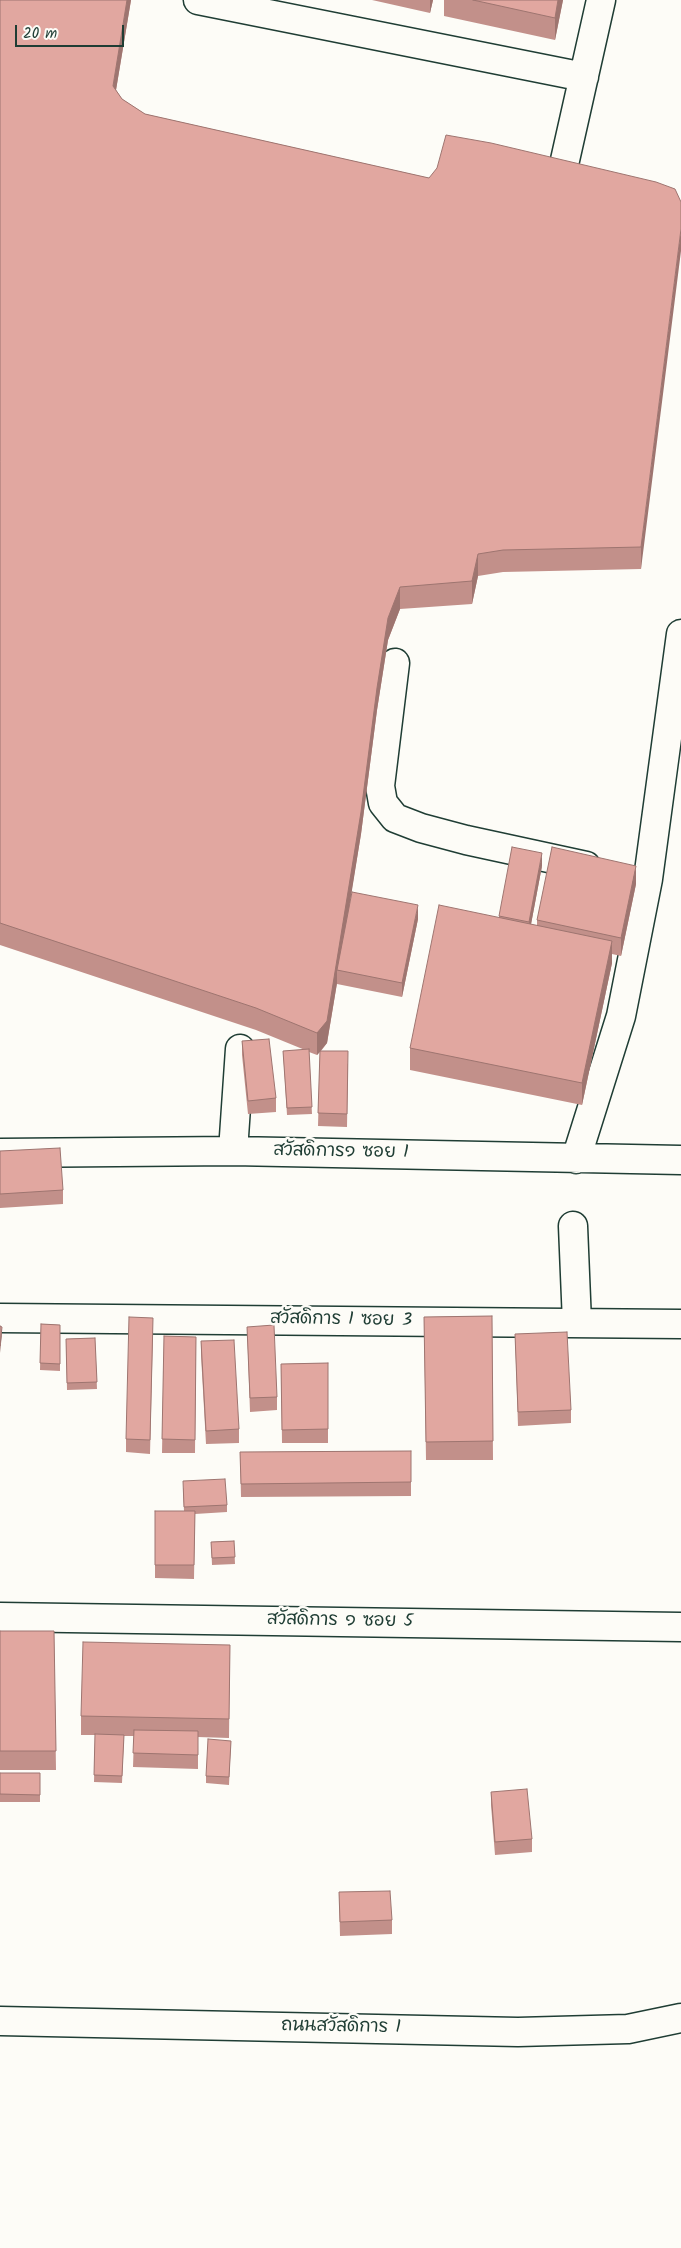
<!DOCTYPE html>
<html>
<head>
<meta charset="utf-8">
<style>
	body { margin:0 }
	#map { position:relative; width:681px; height:2248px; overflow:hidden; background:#fdfcf7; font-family:Kalam,sans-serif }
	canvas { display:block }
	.scale { position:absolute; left:15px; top:25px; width:109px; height:22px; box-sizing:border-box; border:2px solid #1f3d34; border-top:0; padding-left:6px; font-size:15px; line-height:18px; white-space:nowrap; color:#1f3d34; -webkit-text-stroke:4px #fdfcf7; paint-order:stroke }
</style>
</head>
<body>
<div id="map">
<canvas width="681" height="2248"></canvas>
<div class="scale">20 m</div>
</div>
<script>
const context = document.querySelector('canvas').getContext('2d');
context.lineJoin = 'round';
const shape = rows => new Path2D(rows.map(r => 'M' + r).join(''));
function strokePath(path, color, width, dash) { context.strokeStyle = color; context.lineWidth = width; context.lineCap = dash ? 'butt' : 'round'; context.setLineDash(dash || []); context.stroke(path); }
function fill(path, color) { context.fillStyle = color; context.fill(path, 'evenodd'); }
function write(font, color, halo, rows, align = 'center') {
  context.font = font + ' Kalam,"Playpen Sans Thai",sans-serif'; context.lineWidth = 5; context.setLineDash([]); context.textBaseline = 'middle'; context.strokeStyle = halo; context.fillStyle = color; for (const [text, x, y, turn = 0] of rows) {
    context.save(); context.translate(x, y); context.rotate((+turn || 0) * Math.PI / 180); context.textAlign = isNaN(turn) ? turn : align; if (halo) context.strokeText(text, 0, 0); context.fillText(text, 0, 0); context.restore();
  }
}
const minor = shape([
	[198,0,584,77],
	[563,169,601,0],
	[395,663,380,786,383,803,395,818,421,828,466,840,586,866],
	[233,1151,240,1049],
	[0,1153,233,1151,681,1160],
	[576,1159,621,1016,648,879,681,634],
	[573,1226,577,1323],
	[0,1318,681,1324],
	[0,1617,681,1627],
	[0,2021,518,2032,628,2029,681,2018]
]);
const wall = shape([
	[0,0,131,0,116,90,122,99,145,114,429,178,656,182,641,569,503,572,478,576,472,604,400,609,388,640,377,710,361,834,349,906,418,919,402,997,337,984,337,983,327,1043,321,1051,348,1064,347,1127,318,1126,320,1052,317,1055,309,1052,312,1114,287,1115,283,1051,305,1050,256,1030,0,945],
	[372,0,433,0,430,13],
	[444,0,563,0,555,40,444,16],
	[542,866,531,924,537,926,537,920,636,884,621,956,612,954,612,963,582,1105,410,1070,410,1048,499,918,499,916],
	[242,1041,276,1098,276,1112,248,1114,242,1055],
	[0,1151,63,1190,63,1204,0,1208],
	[492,1316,493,1460,426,1460,424,1317],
	[41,1324,60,1325,60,1371,40,1370],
	[247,1327,277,1397,277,1410,250,1412],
	[153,1331,150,1454,126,1452,126,1439],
	[515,1334,571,1410,571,1423,518,1426],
	[164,1336,196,1337,195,1453,162,1453],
	[95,1338,97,1389,67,1390,66,1339],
	[201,1341,239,1429,239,1443,206,1444,201,1355],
	[328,1363,328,1443,282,1443,281,1364],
	[411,1451,411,1496,241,1497,240,1452],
	[183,1488,227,1505,227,1512,195,1514,194,1579,155,1578,155,1511,184,1511],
	[234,1541,235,1564,212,1565,211,1542],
	[0,1631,54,1631,56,1770,0,1770],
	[230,1645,229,1738,198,1737,198,1769,133,1767,134,1736,124,1736,122,1783,94,1782,95,1735,81,1735,81,1716],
	[231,1741,229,1785,206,1783,206,1776],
	[0,1773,40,1773,40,1802,0,1802],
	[491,1792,532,1839,532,1852,495,1855,491,1805],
	[339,1892,392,1920,392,1934,340,1936]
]);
const shadedWall = shape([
	[127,0,131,0,113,108,113,86],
	[430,0,433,0,430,13],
	[558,0,563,0,555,40,555,18],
	[681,229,681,251,641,569,641,547],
	[478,554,478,576,472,604,472,581],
	[400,587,400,609,388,640,377,710,361,834,339,971,337,970,337,983,327,1043,317,1055,317,1033,388,618],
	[542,853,542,866,529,935,529,922],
	[636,866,636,884,621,956,621,938],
	[418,905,418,919,402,997,402,983],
	[612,941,612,963,582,1105,582,1083],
	[2,1327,2,1334,0,1353,0,1346]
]);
const building = shape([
	[0,0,127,0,113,86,122,99,145,114,429,178,437,168,446,135,491,143,656,182,675,189,681,202,681,229,641,547,503,550,478,554,472,581,400,587,388,618,377,688,361,812,327,1021,317,1033,256,1008,0,923,0,0],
	[473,0,558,0,555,18,473,0],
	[512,847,542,853,529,922,499,916,512,847],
	[552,847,636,866,621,938,537,920,552,847],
	[352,892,418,905,402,983,337,970,352,892],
	[439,905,612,941,582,1083,410,1048,439,905],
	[269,1039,276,1098,248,1101,242,1041,269,1039],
	[309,1049,312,1107,287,1108,283,1051,309,1049],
	[320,1051,348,1051,347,1114,318,1113,320,1051],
	[60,1148,63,1190,0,1194,0,1151,60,1148],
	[492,1316,493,1441,426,1442,424,1317,492,1316],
	[129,1317,153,1318,150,1440,126,1439,129,1317],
	[41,1324,60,1325,60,1364,40,1363,41,1324],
	[274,1325,277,1397,250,1398,247,1327,274,1325],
	[0,1326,2,1327,0,1346,0,1326],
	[567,1332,571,1410,518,1412,515,1334,567,1332],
	[164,1336,196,1337,195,1440,162,1439,164,1336],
	[95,1338,97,1382,67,1383,66,1339,95,1338],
	[234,1340,239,1429,206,1431,201,1341,234,1340],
	[328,1363,328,1429,282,1430,281,1364,328,1363],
	[411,1451,411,1482,241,1484,240,1452,411,1451],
	[225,1479,227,1505,184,1507,183,1481,225,1479],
	[155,1511,195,1511,194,1565,155,1565,155,1511],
	[234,1541,235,1557,212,1558,211,1542,234,1541],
	[0,1631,54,1631,56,1751,0,1751,0,1631],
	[83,1642,230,1645,229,1719,81,1716,83,1642],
	[134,1730,198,1731,198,1755,133,1753,134,1730],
	[95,1734,124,1735,122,1776,94,1775,95,1734],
	[208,1739,231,1741,229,1777,206,1776,208,1739],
	[0,1773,40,1773,40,1795,0,1794,0,1773],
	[527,1789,532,1839,495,1842,491,1792,527,1789],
	[390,1891,392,1920,340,1922,339,1892,390,1891]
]);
const streetNames = [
	["สวัสดิการ๑ ซอย 1",341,1153,1],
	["สวัสดิการ 1 ซอย 3",341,1321,1],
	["สวัสดิการ ๑ ซอย 5",340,1622,1],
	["ถนนสวัสดิการ 1",341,2028,1]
];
strokePath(minor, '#1f3d34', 31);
strokePath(minor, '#fdfcf7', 28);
fill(wall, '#c2908a');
fill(shadedWall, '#9e7570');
fill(building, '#e1a7a0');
strokePath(building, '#9e7570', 1);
write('18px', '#1f3d34', '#fdfcf7', streetNames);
</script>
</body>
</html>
